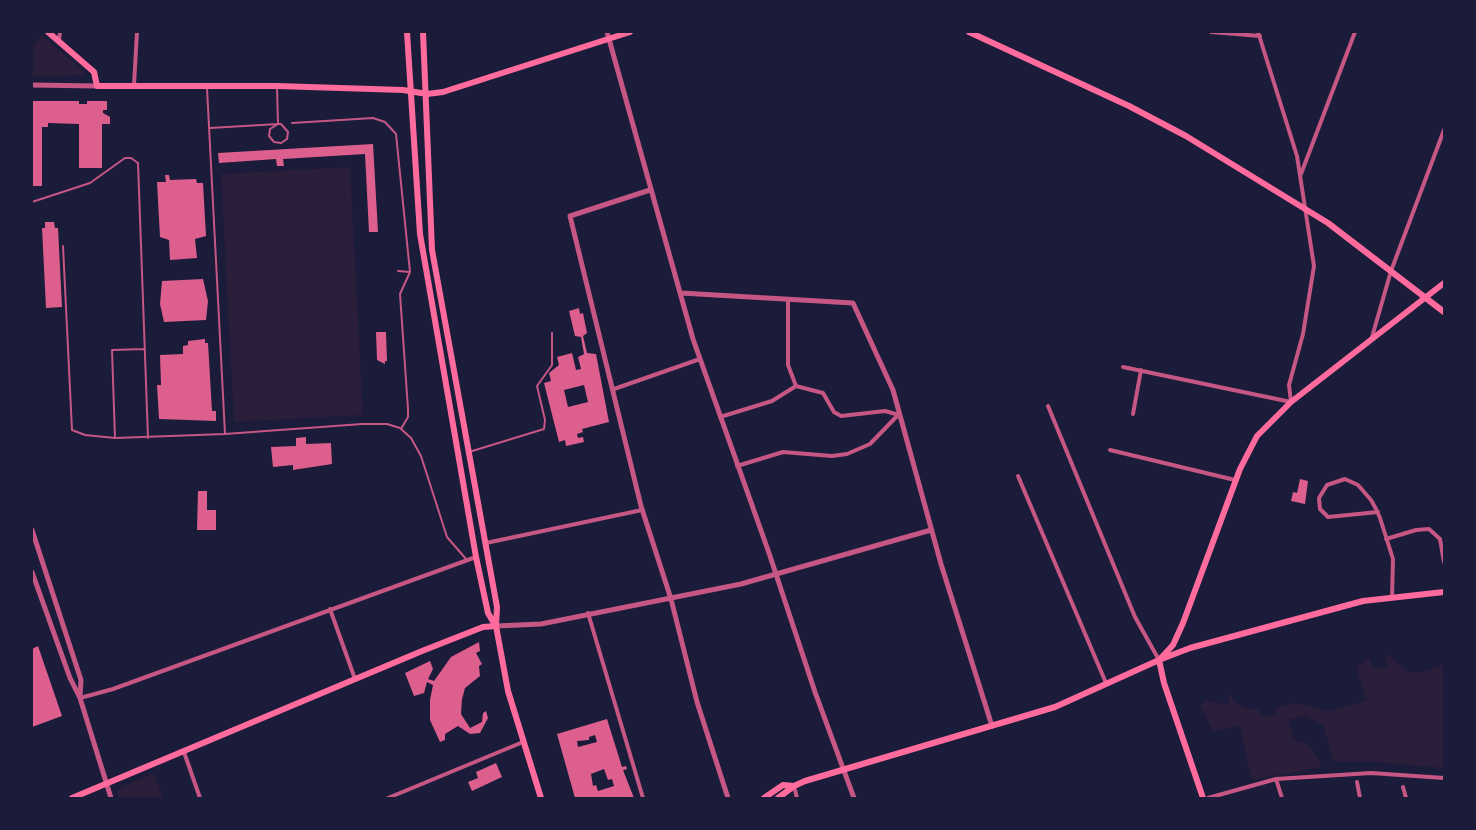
<!DOCTYPE html>
<html>
<head>
<meta charset="utf-8">
<style>
	body { margin:0 }
	#map { position:relative; width:1476px; height:830px; overflow:hidden; background:#1b1b3a; font-family:Bitter,serif }
	canvas { display:block }
	.frame { position:absolute; inset:0; border:33px solid #1b1b3a; pointer-events:none }
</style>
</head>
<body>
<div id="map">
<canvas width="1476" height="830"></canvas>
<div class="frame"></div>
</div>
<script>
const context = document.querySelector('canvas').getContext('2d');
context.lineJoin = 'round';
function fill(path, color) { context.fillStyle = color; context.fill(path, 'evenodd'); }
const shape = rows => new Path2D(rows.map(r => 'M' + r).join(''));
function strokePath(path, color, width, dash) { context.strokeStyle = color; context.lineWidth = width; context.lineCap = dash ? 'butt' : 'round'; context.setLineDash(dash || []); context.stroke(path); }
const green = shape([
	[41,35,80,68,86,75,32,76,32,48],
	[350,167,363,415,234,422,221,174],
	[1387,654,1408,672,1423,672,1444,664,1444,768,1378,762,1334,762,1323,725,1305,716,1288,720,1294,739,1308,744,1321,763,1321,767,1252,780,1240,726,1213,731,1200,705,1206,700,1229,705,1229,693,1236,703,1248,709,1258,709,1262,718,1276,714,1275,708,1294,703,1329,711,1342,708,1367,700,1356,667,1369,658,1374,670,1387,667],
	[154,773,163,798,118,798,117,792,122,787]
]);
const building = shape([
	[32,101,79,101,79,104,87,104,87,101,107,101,107,110,103,110,103,113,110,117,110,124,102,124,102,168,79,168,79,124,48,123,48,127,42,127,42,186,32,186],
	[373,144,378,232,369,232,365,154,283,159,284,166,277,166,276,159,219,163,218,153],
	[165,175,169,175,170,180,196,179,197,183,203,183,206,236,195,239,197,258,170,260,169,240,160,237,157,182,166,182],
	[45,222,54,222,55,228,58,228,62,307,46,308,42,228,45,228],
	[203,279,208,301,206,320,164,322,160,304,162,281],
	[579,308,580,314,583,313,587,333,583,336,587,353,596,354,609,422,582,429,583,432,577,434,578,438,583,437,584,442,566,446,565,440,559,442,544,383,551,381,549,373,559,365,557,357,572,353,576,370,581,369,578,357,584,354,581,337,575,336,569,311],
	[584,385,588,402,568,407,564,390],
	[376,332,386,332,387,361,385,361,385,364,377,360],
	[205,339,205,343,208,343,212,411,216,411,216,421,159,419,157,385,161,385,160,355,183,354,183,346,188,345,188,341],
	[306,437,306,444,331,443,332,464,293,470,293,465,273,467,271,447,296,446,296,438],
	[1300,479,1308,481,1305,504,1291,501,1293,492,1297,493],
	[198,491,207,491,207,510,216,510,216,530,197,530],
	[479,642,480,651,476,653,482,664,479,666,480,676,465,688,462,699,461,714,470,728,482,722,483,713,486,711,488,718,480,733,470,734,458,726,445,734,445,740,440,742,430,720,430,700,433,685,427,682,424,693,414,696,405,673,430,661,433,669,428,679,434,681,451,657],
	[38,646,62,716,32,727,32,649],
	[607,719,622,767,626,766,627,769,623,770,634,798,575,798,557,734],
	[595,735,597,742,578,747,577,741,589,740,589,737],
	[604,769,608,780,612,779,614,786,598,791,596,785,593,786,591,774],
	[496,763,502,777,472,791,468,782,478,778,476,772]
]);
const service = shape([
	[207,88,225,434,362,424,387,424,400,428,411,438,421,456,447,537,466,559],
	[277,88,278,124],
	[292,123,373,118,385,122,396,134,410,272,398,271],
	[210,128,278,124,281,124,288,132,287,139,281,143,274,142,269,136,270,129,278,124],
	[32,202,90,183,125,158,131,158,138,163,148,438],
	[63,246,72,430,85,435,115,438,225,434],
	[401,429,408,417,408,409,400,294,410,272],
	[115,438,112,350,144,349],
	[469,452,544,429,545,420,537,386,552,365,552,333]
]);
const minor = shape([
	[1211,32,1260,36],
	[59,40,60,32],
	[134,85,137,32],
	[1301,174,1355,32],
	[788,299,788,365,796,386,823,393,834,412,841,416,885,411,899,415],
	[1372,337,1391,271,1444,130],
	[1123,367,1291,402,1289,385,1303,334,1314,266,1297,156,1258,32],
	[614,389,700,359],
	[1048,406,1135,617,1159,660],
	[1133,414,1141,370],
	[720,417,772,401,796,386],
	[1110,450,1235,480],
	[737,466,783,452,832,456,847,454,870,444,898,415],
	[1018,476,1106,683],
	[1378,512,1328,517,1320,509,1319,498,1327,485,1345,479,1358,485,1371,500,1376,509,1380,518,1393,559,1392,597],
	[1386,539,1416,530,1429,529,1440,539,1444,562],
	[486,543,642,510],
	[330,609,355,679],
	[588,613,643,798],
	[80,698,113,689,476,557],
	[184,752,200,798],
	[1276,779,1282,798],
	[1357,782,1360,798],
	[794,786,797,798],
	[1403,787,1406,798],
	[388,798,523,742],
	[1208,798,1276,779,1371,773,1444,778]
]);
const tertiary = shape([
	[607,32,693,339,769,553,815,692,854,798],
	[32,85,97,86],
	[650,190,570,216,641,506,671,599,697,702,728,798],
	[681,293,853,303,893,390,941,564,992,726],
	[32,530,81,680,80,697],
	[32,572,70,678,80,698,111,798],
	[496,626,541,624,741,584,931,530]
]);
const secondary = shape([
	[969,32,1129,106,1186,136,1328,223,1444,312],
	[427,94,443,92,630,32],
	[1161,658,1173,645,1183,623,1240,469,1257,436,1291,402,1444,283],
	[1159,660,1164,683,1203,798],
	[72,798,422,651,483,627,496,626],
	[764,798,783,785,794,786],
	[778,798,794,786,805,781,1055,707,1159,660,1190,648,1363,601,1444,592]
]);
const primary = shape([
	[48,32,94,72,97,86,277,86,403,90,427,94],
	[407,32,420,234,476,557,488,613,495,625],
	[423,32,432,250,497,607,496,626,508,691,541,798]
]);
fill(green, '#2a1e3b');
fill(building, '#dd5f8e');
strokePath(service, '#c65784', 2);
strokePath(minor, '#c65784', 4);
strokePath(tertiary, '#c65784', 5);
strokePath(secondary, '#ff6b9d', 6);
strokePath(primary, '#ff6b9d', 6);
</script>
</body>
</html>
